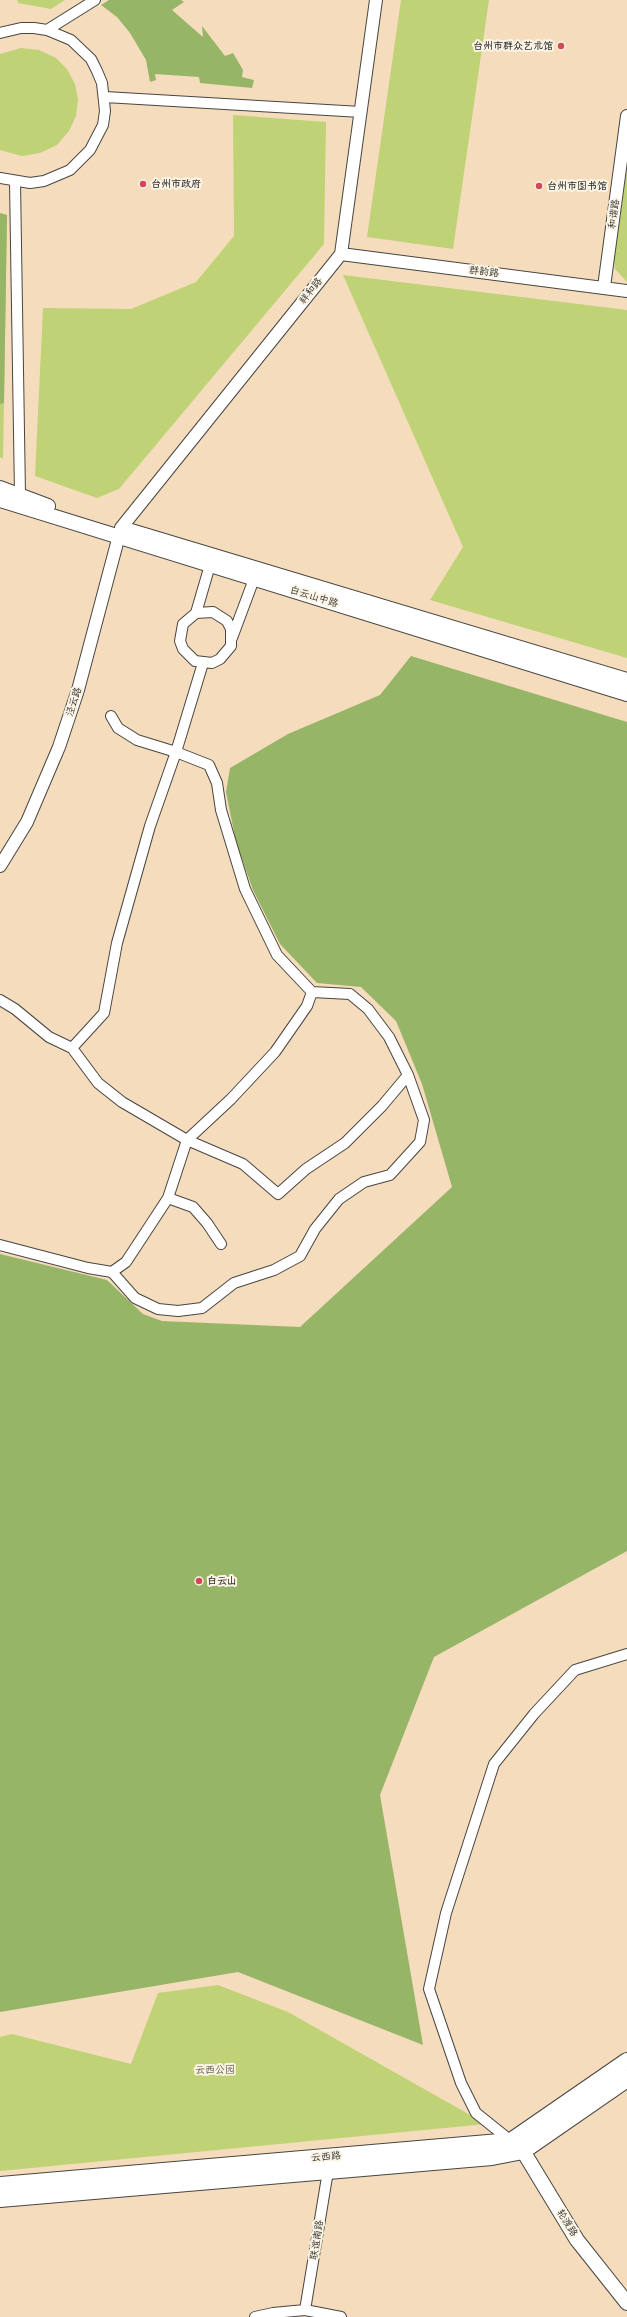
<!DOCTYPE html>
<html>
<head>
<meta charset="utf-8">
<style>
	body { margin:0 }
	canvas { display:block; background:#f4dcbd }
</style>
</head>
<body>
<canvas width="627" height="2317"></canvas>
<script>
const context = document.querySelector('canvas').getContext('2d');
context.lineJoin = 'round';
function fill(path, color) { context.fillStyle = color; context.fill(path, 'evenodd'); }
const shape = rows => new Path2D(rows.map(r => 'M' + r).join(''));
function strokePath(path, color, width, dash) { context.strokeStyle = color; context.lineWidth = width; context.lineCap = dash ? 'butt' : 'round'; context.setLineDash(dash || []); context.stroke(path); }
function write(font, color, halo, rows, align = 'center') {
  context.font = font + ' "Playpen Sans","LXGW WenKai TC",sans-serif'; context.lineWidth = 4; context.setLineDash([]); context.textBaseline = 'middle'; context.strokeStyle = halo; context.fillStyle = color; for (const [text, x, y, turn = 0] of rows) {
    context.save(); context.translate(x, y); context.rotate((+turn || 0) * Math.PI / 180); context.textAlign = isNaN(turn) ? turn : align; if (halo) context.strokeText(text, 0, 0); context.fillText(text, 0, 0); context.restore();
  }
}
const green = shape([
	[17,0,65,0,51,9,18,3],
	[401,0,489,0,453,249,367,237],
	[21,48,39,50,56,58,67,69,75,84,78,100,76,116,69,131,57,145,40,153,22,156,0,150,0,54],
	[233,115,326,122,324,244,119,489,97,498,35,476,43,308,131,309,196,282,234,236],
	[627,169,627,282,615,269,614,260],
	[0,213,7,215,3,459,0,457],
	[343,275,627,310,627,658,430,600,463,547],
	[218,1985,288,2012,486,2124,0,2171,0,2037,12,2034,131,2064,158,1993]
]);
const forest = shape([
	[109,0,181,0,184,2,172,10,203,37,202,26,225,56,233,53,243,70,242,77,254,80,252,88,200,83,199,77,155,74,156,80,150,82,146,60,130,33,117,17,101,5],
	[0,213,7,215,4,403,0,404],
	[411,656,627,722,627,1551,434,1657,380,1795,423,2045,238,1972,0,2012,0,1254,107,1280,143,1314,162,1321,300,1327,452,1187,422,1084,396,1021,361,987,317,983,280,944,253,890,236,842,226,792,230,768,288,734,380,695]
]);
const minor = shape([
	[47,30,95,0],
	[0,33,21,28,34,28,47,30,71,40,91,59,97,71,102,83,105,111,103,125,90,150,70,170,44,181,30,183,0,178],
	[105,97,361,112],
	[15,182,20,495],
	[196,613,213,612,227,621,231,629,231,646,220,659,212,663,195,661,183,649,180,641,183,624,196,613,210,565],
	[232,638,254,579],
	[0,1000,15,1009,49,1037,72,1048,98,1083,122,1102,187,1140,243,1164,278,1194,306,1169,345,1143,382,1106,408,1075],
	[72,1048,104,1013,117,943,150,826,176,752,203,663],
	[168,1198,193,1207,207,1223,221,1244],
	[0,1245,88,1268,112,1272,135,1298,158,1309,178,1311,202,1308,234,1283,274,1270,300,1256,315,1229,339,1199,364,1182,390,1175,420,1142,424,1120,408,1075,389,1037,368,1009,350,994,312,992,277,955,245,889,221,810,217,783,209,765,176,752,137,740,118,728,111,716],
	[112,1272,126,1262,168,1198,187,1140,231,1099,275,1052,307,1006,312,992],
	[511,2141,476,2113,461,2083,429,1989,446,1913,494,1764,534,1714,575,1670,627,1654],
	[305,2310,328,2171],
	[255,2317,273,2313,305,2310,341,2317]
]);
const tertiary = shape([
	[341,254,627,291],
	[604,287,627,116],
	[0,866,27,822,59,747,78,690,121,528,341,254,376,0]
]);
const secondary = shape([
	[0,488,48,506],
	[0,500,627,694],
	[131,531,627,680],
	[514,2144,523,2151,577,2240,627,2303]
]);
const primary = shape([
	[0,2185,511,2141,627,2061],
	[0,2199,492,2157,523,2151,627,2079]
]);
const markers = [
	[561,46,4,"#d1495b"],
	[143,184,4,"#d1495b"],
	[539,186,4,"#d1495b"],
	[199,1581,4,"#d1495b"]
];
const poiNames = [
	["台州市群众艺术馆",553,46,"right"],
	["台州市政府",151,184],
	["台州市图书馆",547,186],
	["白云山",207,1581]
];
const streetNames = [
	["和谐路",614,214,-82],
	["群韵路",484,272,7],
	["祥和路",311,291,-51],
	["白云山中路",314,597,17],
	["泾云路",74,702,-72],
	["云西路",326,2157,-5],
	["轮渡路",567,2223,58],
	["联谊南路",317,2240,-81]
];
const parkNames = [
	["云西公园",215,2070]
];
fill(green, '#bfd376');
fill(forest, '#97b567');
strokePath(minor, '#494641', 12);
strokePath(tertiary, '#494641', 14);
strokePath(secondary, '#494641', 16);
strokePath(primary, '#494641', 18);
strokePath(minor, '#fff', 10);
strokePath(tertiary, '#fff', 12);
strokePath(secondary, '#fff', 14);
strokePath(primary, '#fff', 16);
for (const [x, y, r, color] of markers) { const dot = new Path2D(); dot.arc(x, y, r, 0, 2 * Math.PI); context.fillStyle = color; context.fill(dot); strokePath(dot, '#fcf5e5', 1.5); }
write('bold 10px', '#2b2b2b', '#fcf5e5', poiNames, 'left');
write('10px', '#2b2b2b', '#fcf5e5', streetNames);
write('10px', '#50553e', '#fcf5e5', parkNames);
</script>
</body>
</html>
